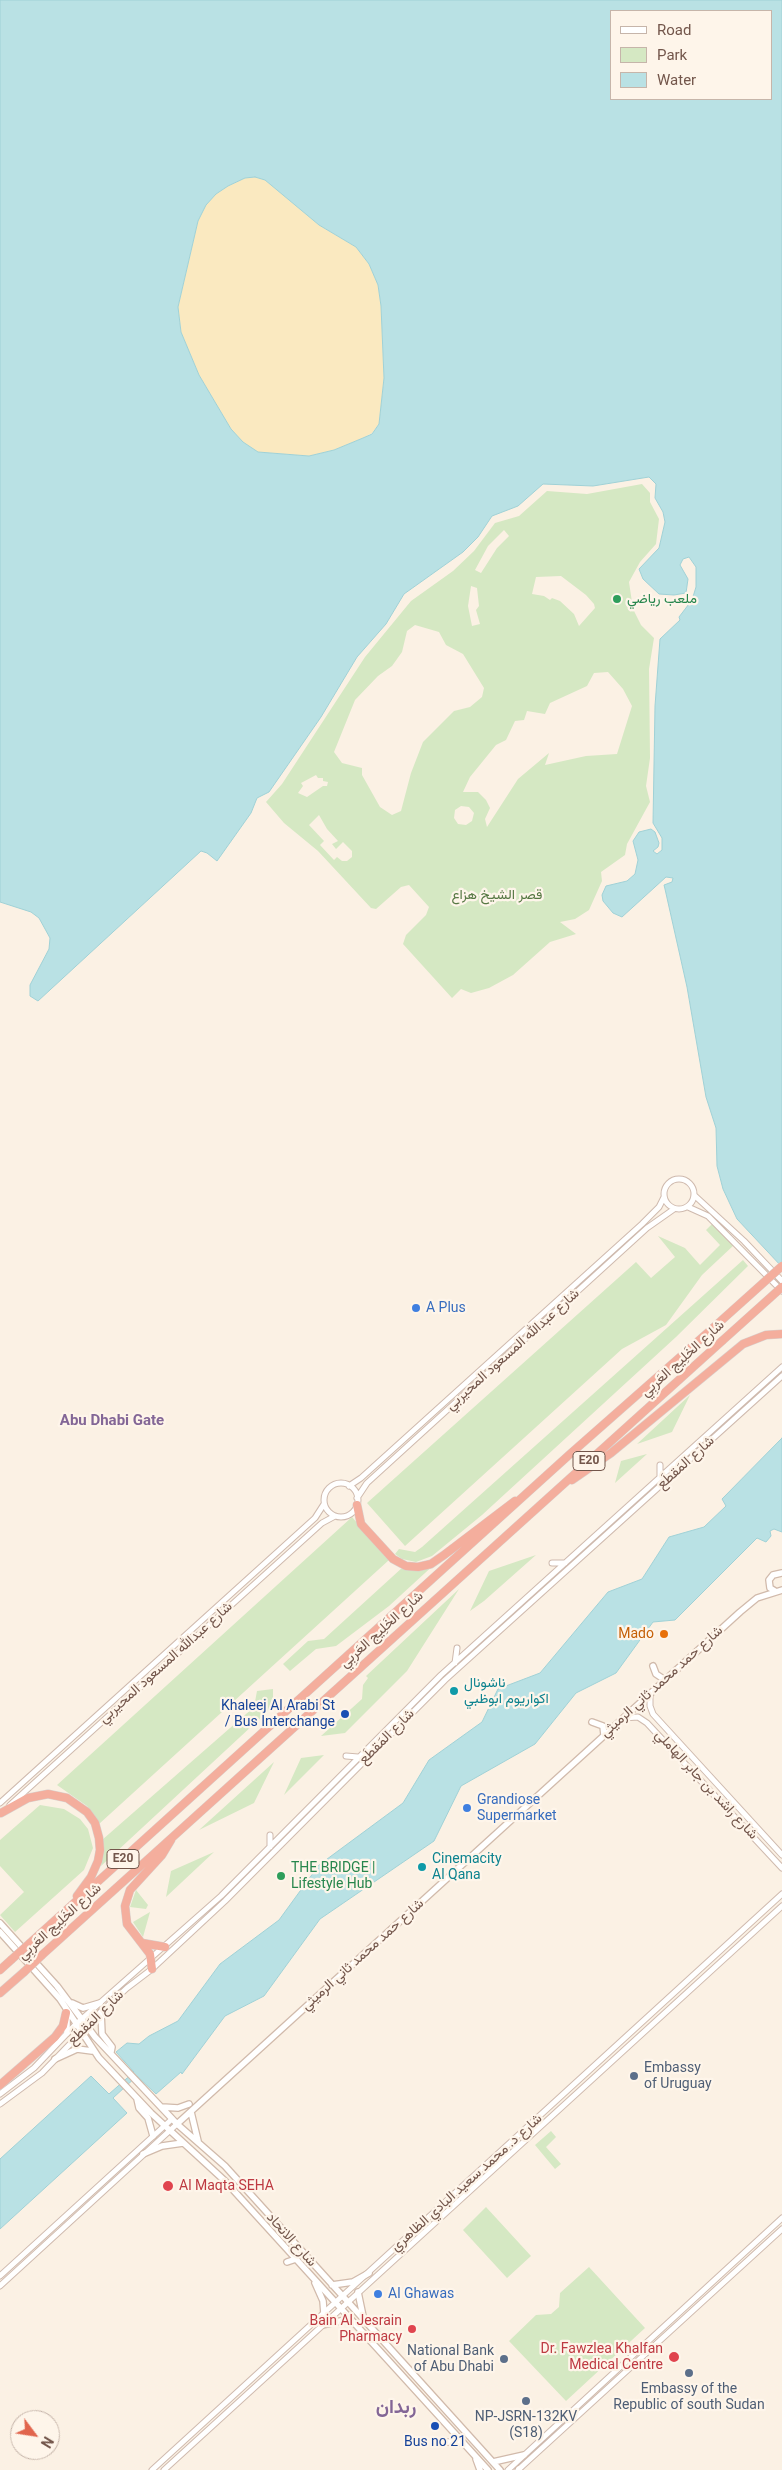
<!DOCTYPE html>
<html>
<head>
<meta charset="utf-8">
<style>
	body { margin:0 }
	#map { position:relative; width:782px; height:2470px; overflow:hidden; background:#fbf1e4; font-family:Roboto,sans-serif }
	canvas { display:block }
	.legend { position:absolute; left:610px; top:10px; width:162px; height:90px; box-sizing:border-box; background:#fef5ea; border:1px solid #c6b5aa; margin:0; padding:6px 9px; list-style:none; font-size:15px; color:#73564b }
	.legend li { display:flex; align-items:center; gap:10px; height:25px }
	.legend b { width:25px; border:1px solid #c6b5aa }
	.north { position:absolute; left:10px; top:2410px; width:50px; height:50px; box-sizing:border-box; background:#fef5ea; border:1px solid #c6b5aa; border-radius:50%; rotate:121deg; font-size:14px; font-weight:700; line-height:20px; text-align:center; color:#73564b }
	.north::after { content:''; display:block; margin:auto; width:18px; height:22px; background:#e1654d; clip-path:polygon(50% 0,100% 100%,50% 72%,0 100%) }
</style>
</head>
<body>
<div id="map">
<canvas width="782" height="2470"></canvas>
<ul class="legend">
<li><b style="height:6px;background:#fff"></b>Road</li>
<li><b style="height:14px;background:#d5e8c3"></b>Park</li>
<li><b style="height:14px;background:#b9e1e4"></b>Water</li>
</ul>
<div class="north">N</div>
</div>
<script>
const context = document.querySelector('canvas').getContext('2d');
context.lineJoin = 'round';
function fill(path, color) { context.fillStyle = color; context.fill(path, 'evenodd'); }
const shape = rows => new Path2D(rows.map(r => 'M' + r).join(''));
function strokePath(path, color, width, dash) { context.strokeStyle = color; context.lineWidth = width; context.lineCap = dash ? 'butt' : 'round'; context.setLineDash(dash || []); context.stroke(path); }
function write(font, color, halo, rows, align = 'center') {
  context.font = font + ' Roboto,Vazirmatn,sans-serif'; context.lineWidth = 4.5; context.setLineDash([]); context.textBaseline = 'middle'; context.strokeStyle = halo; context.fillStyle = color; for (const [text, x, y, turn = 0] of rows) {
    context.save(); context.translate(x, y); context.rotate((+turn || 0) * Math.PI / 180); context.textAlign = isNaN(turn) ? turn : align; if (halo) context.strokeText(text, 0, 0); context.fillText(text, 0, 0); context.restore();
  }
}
const green = shape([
	[642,484,650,493,650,502,659,519,656,544,640,562,629,582,633,609,641,625,654,638,649,669,650,758,646,786,650,802,627,844,625,855,601,872,602,881,589,910,575,919,560,922,576,934,550,942,513,975,489,988,471,993,461,989,452,998,403,944,406,935,426,915,429,907,409,885,401,887,376,909,371,908,318,851,284,823,266,802,282,784,365,657,411,601,453,571,474,551,495,523,519,516,547,491,587,494],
	[504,530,509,536,497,548,481,573,475,570,488,546],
	[561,576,586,595,594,604,595,608,579,626,574,614,560,601,552,598,550,600,544,596,532,594,536,577],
	[471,586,477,588,479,606,476,610,480,624,472,626,468,606],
	[415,625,439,632,446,645,463,654,484,688,482,697,470,707,454,711,423,742,411,773,401,811,392,815,380,807,362,775,362,768,342,763,334,752,355,700,378,676,392,666,402,652,407,631],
	[608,672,623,689,632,706,617,754,586,756,545,765,549,753,518,779,487,827,485,819,490,808,486,800,478,792,463,792,470,777,496,745,506,740,515,721,524,720,527,711,545,714,550,703,587,686,594,673],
	[316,775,318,778,323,778,323,781,328,782,327,786,323,786,307,797,298,793,303,786,301,783],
	[461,806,469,807,474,813,472,821,466,825,458,824,454,818,455,810],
	[319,815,327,829,338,841,332,844,336,849,343,842,352,851,352,857,347,861,342,861,337,857,334,860,320,845,324,841,309,825],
	[712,1224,734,1245,702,1275,666,1325,622,1349,405,1546,367,1503,636,1262,651,1278,675,1257,658,1236,685,1248,700,1265,720,1245,706,1230],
	[743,1260,748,1266,676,1337,482,1515,432,1556,416,1562,402,1559,395,1554,399,1549,415,1552,422,1547],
	[690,1395,672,1432,637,1444],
	[647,1454,615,1483,621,1461],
	[352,1517,389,1560,99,1824,87,1806,57,1785],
	[536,1555,484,1601,470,1611,489,1571],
	[437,1562,389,1606,336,1646,316,1649,290,1671,283,1664,308,1641,324,1639,403,1567],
	[459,1589,407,1671,345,1733,321,1736,362,1699,363,1685,368,1678,366,1676],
	[273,1689,273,1705,267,1712,101,1866,104,1848,102,1840,254,1707,257,1691],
	[324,1755,284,1795,301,1758],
	[274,1762,254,1803,199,1830],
	[40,1805,64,1809,80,1819,88,1829,93,1848,84,1870,15,1932,0,1915,24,1892,0,1866,0,1840],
	[214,1852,166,1897,171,1871],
	[136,1890,148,1905,146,1909,130,1907],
	[150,1912,143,1937,133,1922],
	[551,2131,556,2137,546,2147,561,2164,555,2169,535,2145],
	[486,2207,531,2256,507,2278,463,2230],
	[589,2267,645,2328,566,2401,509,2341,536,2315,551,2314,559,2307,560,2293]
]);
const sand = shape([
	[255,177,265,180,319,225,356,247,369,264,378,285,381,306,384,378,379,424,372,433,363,438,334,450,309,456,258,452,243,442,231,429,199,375,181,332,178,307,198,221,206,205,216,194,228,186,245,178]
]);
const water = shape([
	[0,0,782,0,782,1267,737,1219,723,1189,717,1166,716,1128,706,1097,687,987,665,889,664,885,672,882,673,878,666,877,622,917,613,913,603,901,602,895,606,886,627,881,635,874,638,860,633,841,639,832,651,829,655,832,659,843,658,847,653,851,657,854,662,850,662,838,653,823,655,706,660,639,680,620,679,617,692,600,696,587,696,567,689,557,683,559,680,565,688,579,686,593,674,595,659,594,643,579,639,569,659,548,665,522,663,512,655,498,656,484,649,477,593,486,543,484,518,506,492,516,478,537,463,552,404,594,386,624,357,657,321,717,269,792,257,798,251,813,217,861,207,853,201,851,38,1001,30,996,30,985,49,949,50,938,39,918,31,912,0,902,0,0],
	[611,11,771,11,771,99,611,99,611,11],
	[255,177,265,180,319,225,356,247,369,264,378,285,381,306,384,378,379,424,372,434,363,438,334,450,309,456,258,452,243,442,231,429,199,375,181,332,178,307,198,221,206,205,216,194,228,186,245,178,255,177],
	[782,1438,782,1532,774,1529,770,1531,771,1536,766,1542,757,1538,675,1620,653,1622,616,1673,576,1693,535,1744,461,1786,434,1841,320,1919,264,1996,225,2016,182,2074,181,2072,156,2094,137,2076,113,2098,127,2113,0,2229,0,2159,91,2076,109,2094,134,2072,116,2052,127,2043,139,2044,149,2036,178,2021,220,1964,279,1920,319,1865,403,1803,429,1760,482,1722,498,1689,540,1673,608,1592,642,1579,669,1537,704,1527,726,1506,722,1499,782,1438]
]);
const tertiary = shape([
	'664 1194a15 15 0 1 1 30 0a15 15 0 1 1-30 0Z',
	[694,1195,744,1241,782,1281],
	[688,1207,708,1216,782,1291],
	[660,1477,660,1465],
	'324 1500a17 17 0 1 1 34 0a17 17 0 1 1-34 0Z',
	[349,1486,361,1478,642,1224,659,1207,664,1197],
	[357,1498,367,1483,647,1228,674,1209],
	[552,1563,565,1563],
	[455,1663,457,1648],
	[650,1693,650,1706,653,1714,782,1855],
	[623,1718,638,1717,647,1723,782,1868],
	[346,1756,358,1757],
	[0,1803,315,1518,324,1504],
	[10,1805,322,1523,335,1516],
	[270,1835,270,1847],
	[0,2094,34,2068,76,2024,221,1896,441,1675,782,1367],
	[0,2104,42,2073,101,2012,127,1988,152,1969,225,1901,445,1680,782,1376],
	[0,2276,172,2119],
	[0,2286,177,2124],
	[152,2470,782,1894],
	[164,2470,782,1906],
	[508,2470,782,2218],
	[518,2470,782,2229]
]);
const secondary = shape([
	[775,1591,770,1588,769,1580,773,1575,782,1573],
	[653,1666,656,1674,665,1680],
	[592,1722,603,1726,604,1735],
	[0,1923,57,1986,95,2037,177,2124,225,2166,500,2470],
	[0,1932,60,1999,99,2058,151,2113,225,2181,488,2470],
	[72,2003,83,2008,100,2003],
	[101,2012,102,2034,112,2047,111,2052],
	[67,2019,67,2033],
	[55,2059,77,2049,92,2051],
	[137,2099,139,2108,148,2118,153,2136],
	[162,2107,178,2108,189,2104],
	[191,2112,198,2141],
	[177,2124,740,1612,757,1598,782,1590],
	[143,2154,162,2146,183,2143],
	[287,2262,296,2259],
	[315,2283,323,2301,324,2314],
	[332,2285,353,2282,369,2273],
	[358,2292,363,2316],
	[322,2325,350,2319],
	[448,2442,463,2443],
	[476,2459,480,2470],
	[493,2462,524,2455],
	[519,2469,519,2470]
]);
const motorway = shape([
	[572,1480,611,1453,743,1344,766,1335,782,1334],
	[357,1505,361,1524,393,1559,406,1566,418,1567,431,1564,444,1555,515,1501],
	[1,1813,28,1798,48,1794,67,1798,87,1812,95,1823,99,1838,100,1850,98,1861,91,1877,77,1896],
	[30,1943,569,1455,713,1328],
	[142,1943,165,1947],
	[42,1955,722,1341],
	[152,1969,150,1954,127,1924,125,1906,130,1890,162,1855,171,1840],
	[0,1970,11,1960],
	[0,1993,24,1972],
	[0,2085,55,2037,63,2026,66,2013]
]);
const motorwayBridge = shape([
	[713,1328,782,1266],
	[722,1341,782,1287],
	[11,1960,30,1943],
	[24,1972,42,1955]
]);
const markers = [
	[617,599,5,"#2e9e5b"],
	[416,1308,5,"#3f7fe0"],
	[664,1634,5,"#e8710a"],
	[454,1691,5,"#0f9aa8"],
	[345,1714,5,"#1a4fb4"],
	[467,1808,5,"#3f7fe0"],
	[422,1867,5,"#0f9aa8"],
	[281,1876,5,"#2e9e5b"],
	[634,2076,5,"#5c6f8a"],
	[168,2186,6,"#e0444e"],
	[378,2294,5,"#3f7fe0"],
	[412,2329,5,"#e0444e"],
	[674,2357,6,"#e0444e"],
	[504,2359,5,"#5c6f8a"],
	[689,2373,5,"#5c6f8a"],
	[526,2401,5,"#5c6f8a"],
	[435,2426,5,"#1a4fb4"]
];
const shields = [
	[589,1461,32],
	[123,1859,32]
];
const shieldNames = [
	["E20",589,1461],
	["E20",123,1859]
];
const leisureNames = [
	["ملعب رياضي",627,599],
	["THE BRIDGE |",291,1868],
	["Lifestyle Hub",291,1884]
];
const parkNames = [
	["قصر الشيخ هزاع",497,895]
];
const shopNames = [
	["A Plus",426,1308],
	["Grandiose",477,1800],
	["Supermarket",477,1816],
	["Al Ghawas",388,2294]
];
const streetNames = [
	["شارع عبدالله المسعود المحيربي",513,1350,-42],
	["شارع الخَلِيج العَربِي",683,1359,-42],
	["شارع المَقطَع",686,1463,-42],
	["شارع الخَلِيج العَربِي",382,1630,-42],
	["شارع عبدالله المسعود المحيربي",166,1663,-42],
	["شارع حمد محمد ثاني الرميثي",662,1682,-42],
	["شارع المَقطَع",387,1737,-45],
	["شارع راشد بن جابر الهاملي",706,1785,47],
	["شارع الخَلِيج العَربِي",60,1922,-42],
	["شارع حمد محمد ثاني الرميثي",363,1955,-42],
	["شارع المَقطَع",96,2018,-44],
	["شارع د. محمد سعيد البادي الظاهري",467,2183,-42],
	["شارع الاتحاد",291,2240,48]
];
const foodNames = [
	["Mado",654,1634]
];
const cultureNames = [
	["ناشونال",464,1683],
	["اكواريوم ابوظبي",464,1699],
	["Cinemacity",432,1859],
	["Al Qana",432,1875]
];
const transitNames = [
	["Khaleej Al Arabi St",335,1706],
	["/ Bus Interchange",335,1722],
	["Bus no 21",435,2442,"center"]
];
const serviceNames = [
	["Embassy",644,2068,"left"],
	["of Uruguay",644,2084,"left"],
	["National Bank",494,2351,"right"],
	["of Abu Dhabi",494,2367,"right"],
	["Embassy of the",689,2389],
	["Republic of south Sudan",689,2405],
	["NP-JSRN-132KV",526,2417],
	["(S18)",526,2433]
];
const healthNames = [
	["Al Maqta SEHA",179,2186,"left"],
	["Bain Al Jesrain",402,2321],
	["Pharmacy",402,2337],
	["Dr. Fawzlea Khalfan",663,2349],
	["Medical Centre",663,2365]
];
const neighbourhoodNames = [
	["Abu Dhabi Gate",112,1421]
];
const districtNames = [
	["ربدان",396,2408]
];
fill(green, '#d5e8c3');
fill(sand, '#fae9c0');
fill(water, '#b9e1e4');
strokePath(water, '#a0d1d6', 1);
strokePath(tertiary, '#cfbaae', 7);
strokePath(secondary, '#d1baab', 8);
strokePath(motorway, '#d8d0cd', 9);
strokePath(tertiary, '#fff', 5);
strokePath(secondary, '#fff', 5.5);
strokePath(motorway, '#f4ae9d', 8);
strokePath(motorwayBridge, '#d8d0cd', 9, []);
strokePath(motorwayBridge, '#f4ae9d', 8);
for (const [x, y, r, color] of markers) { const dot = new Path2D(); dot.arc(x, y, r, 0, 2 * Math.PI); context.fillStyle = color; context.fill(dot); strokePath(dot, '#fef5ea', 2); }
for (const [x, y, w] of shields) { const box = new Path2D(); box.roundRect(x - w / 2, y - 9.5, w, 19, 4); context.fillStyle = '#fef5ea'; context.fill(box); strokePath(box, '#73564b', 1); }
write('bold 12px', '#73564b', null, shieldNames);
write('14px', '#27864d', '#fef5ea', leisureNames, 'left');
write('14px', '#567843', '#fef5ea', parkNames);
write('14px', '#366cbe', '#fef5ea', shopNames, 'left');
write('14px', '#73564b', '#fef5ea', streetNames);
write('14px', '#c56008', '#fef5ea', foodNames, 'right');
write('14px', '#0d838f', '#fef5ea', cultureNames, 'left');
write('14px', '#164399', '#fef5ea', transitNames, 'right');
write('14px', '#4e5e75', '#fef5ea', serviceNames);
write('14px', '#be3a42', '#fef5ea', healthNames, 'right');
write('bold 15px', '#836696', '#fef5ea', neighbourhoodNames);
write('bold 19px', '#836696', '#fef5ea', districtNames);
</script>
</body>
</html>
